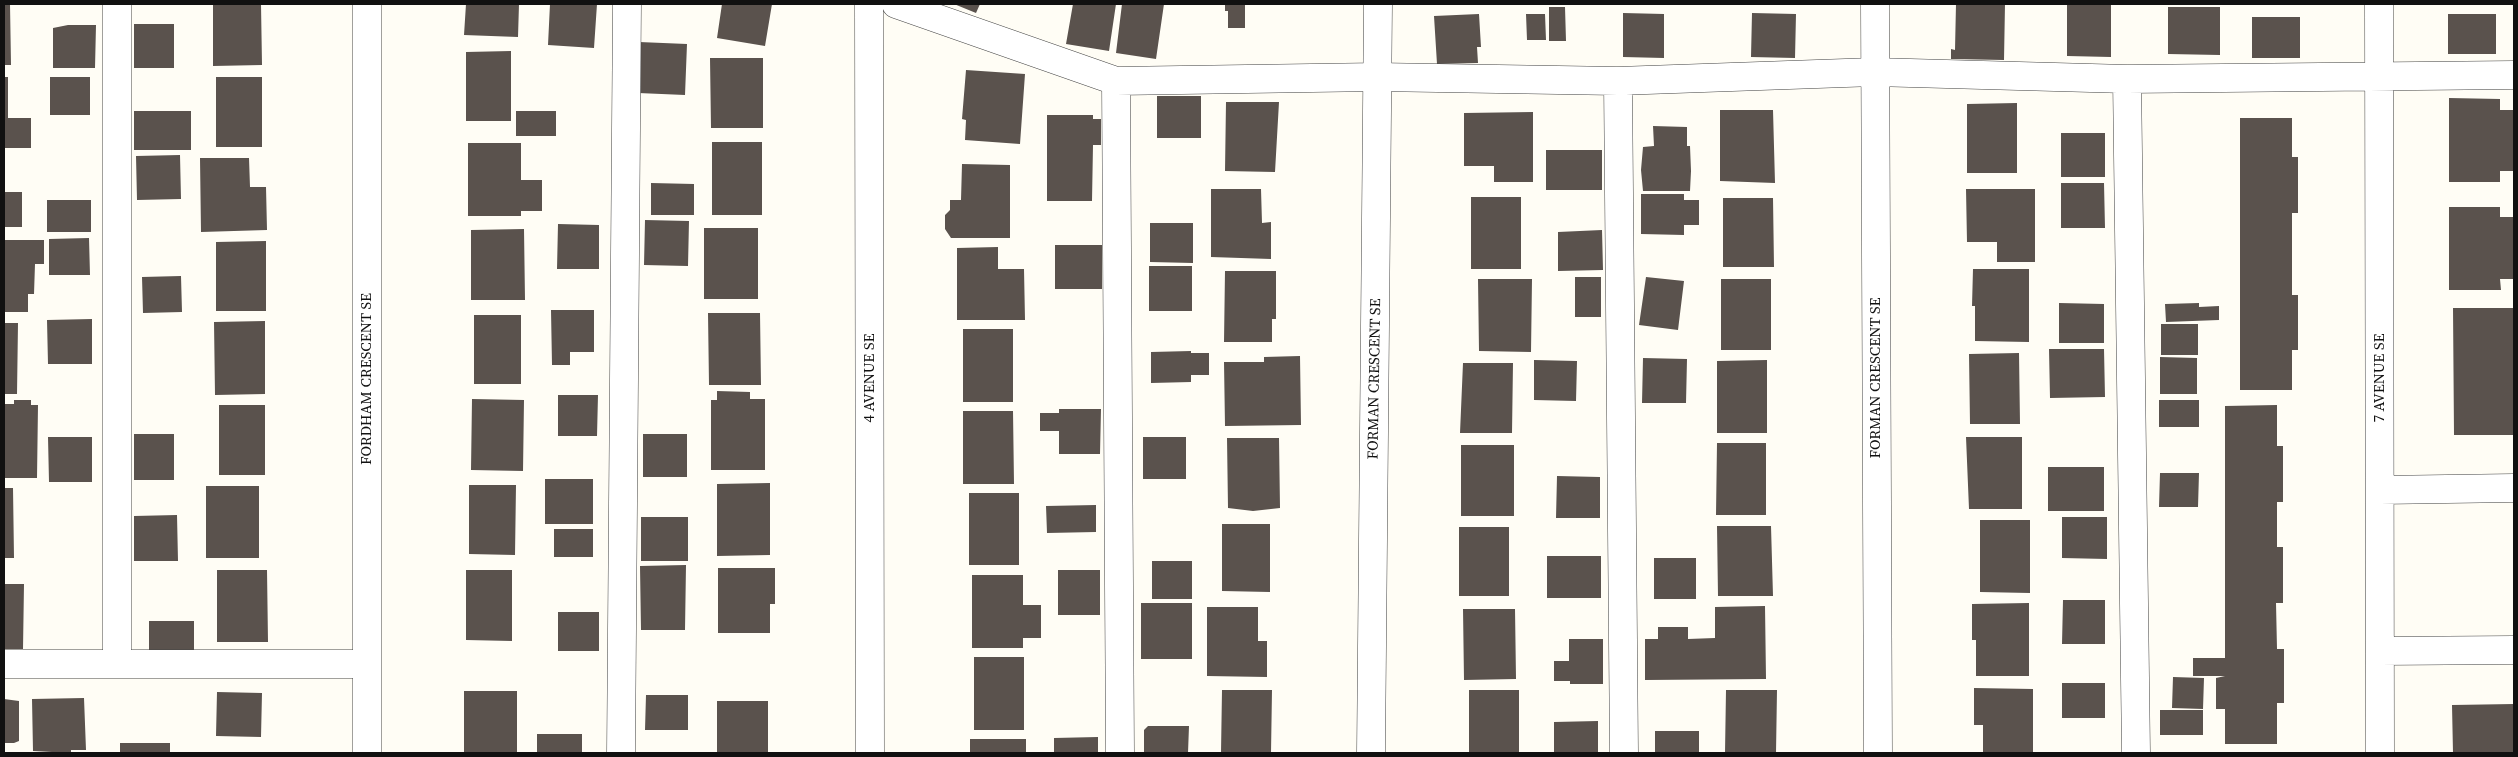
<!DOCTYPE html>
<html>
<head>
<meta charset="utf-8">
<style>
	body { margin:0 }
	#map { position:relative; width:2518px; height:757px; overflow:hidden; background:#fffdf5; font-family:"Source Serif 4",serif }
	canvas { display:block }
	.frame { position:absolute; inset:0; border:5px solid #111; pointer-events:none }
</style>
</head>
<body>
<div id="map">
<canvas width="2518" height="757"></canvas>
<div class="frame"></div>
</div>
<script>
const context = document.querySelector('canvas').getContext('2d');
context.lineJoin = 'round';
function fill(path, color) { context.fillStyle = color; context.fill(path, 'evenodd'); }
const shape = rows => new Path2D(rows.map(r => 'M' + r).join(''));
function strokePath(path, color, width, dash) { context.strokeStyle = color; context.lineWidth = width; context.lineCap = dash ? 'butt' : 'round'; context.setLineDash(dash || []); context.stroke(path); }
function write(font, color, halo, rows, align = 'center') {
  context.font = font + ' "Source Serif 4",serif'; context.lineWidth = 5; context.setLineDash([]); context.textBaseline = 'middle'; context.strokeStyle = halo; context.fillStyle = color; for (const [text, x, y, turn = 0] of rows) {
    context.save(); context.translate(x, y); context.rotate((+turn || 0) * Math.PI / 180); context.textAlign = isNaN(turn) ? turn : align; if (halo) context.strokeText(text, 0, 0); context.fillText(text, 0, 0); context.restore();
  }
}
const building = shape([
	[4,4,10,4,11,65,4,65],
	[213,4,261,4,262,65,213,66],
	[466,4,519,4,518,37,464,35],
	[550,4,597,4,594,48,548,45],
	[722,4,772,4,765,46,717,38],
	[954,4,980,4,976,13],
	[1073,4,1116,4,1109,51,1066,44],
	[1122,4,1164,4,1156,59,1116,53],
	[1225,4,1245,4,1245,28,1228,28,1228,11,1225,11],
	[1956,4,2005,4,2004,60,1951,59,1951,49,1955,50],
	[2067,4,2111,4,2111,57,2067,56],
	[1549,7,1565,7,1566,41,1549,41],
	[2168,7,2220,7,2220,55,2168,54],
	[1623,13,1664,14,1664,58,1623,57],
	[1752,13,1796,14,1795,58,1751,57],
	[1479,14,1481,47,1477,47,1478,63,1437,64,1434,16],
	[1526,14,1545,14,1546,40,1527,40],
	[2448,14,2496,14,2496,54,2448,54],
	[2252,17,2300,17,2300,58,2252,58],
	[134,24,174,24,174,68,134,68],
	[68,25,96,25,95,68,53,68,53,28],
	[639,42,687,44,685,95,638,93],
	[511,51,511,121,466,121,466,52],
	[710,58,763,58,763,128,711,128],
	[966,70,1025,74,1020,144,965,140,966,120,962,119],
	[4,77,8,77,8,118,31,118,31,148,4,148],
	[50,77,90,77,90,115,50,115],
	[216,77,262,77,262,147,216,147],
	[1157,96,1201,96,1201,138,1157,138],
	[2449,98,2500,99,2500,110,2514,110,2514,171,2500,171,2500,182,2449,182],
	[1226,102,1279,102,1275,172,1225,171],
	[2017,103,2017,173,1967,173,1967,104],
	[1720,110,1773,110,1775,183,1720,181],
	[134,111,191,111,191,150,134,150],
	[516,111,556,111,556,136,516,136],
	[1533,112,1533,182,1494,182,1494,166,1464,166,1464,113],
	[1047,115,1093,115,1093,119,1101,119,1101,145,1093,145,1092,201,1047,201],
	[2240,118,2292,118,2292,157,2298,157,2298,213,2292,213,2292,295,2298,295,2298,350,2292,350,2292,390,2240,390],
	[1653,126,1687,127,1687,146,1690,146,1691,171,1690,191,1643,191,1641,170,1643,147,1654,146],
	[2061,133,2105,133,2105,177,2061,177],
	[712,142,762,142,762,215,712,215],
	[468,143,521,143,521,180,542,180,542,211,521,211,521,216,468,216],
	[1546,150,1602,150,1602,190,1546,190],
	[180,155,181,199,137,200,136,156],
	[200,158,249,158,250,187,266,187,267,230,201,232],
	[962,164,1010,165,1010,238,951,238,945,229,945,215,950,210,950,200,961,200],
	[651,183,694,184,694,215,651,215],
	[2061,183,2104,183,2105,228,2061,228],
	[1211,189,1261,189,1262,223,1271,222,1271,259,1211,257],
	[1966,189,2035,189,2035,262,1997,262,1997,242,1967,242],
	[4,192,22,192,22,227,4,227],
	[1641,194,1684,194,1684,200,1699,200,1699,225,1684,225,1684,235,1641,234],
	[1471,197,1521,197,1521,269,1471,269],
	[1723,198,1773,198,1774,267,1723,267],
	[47,200,91,200,91,232,47,232],
	[2449,207,2500,207,2500,217,2514,217,2514,279,2500,279,2501,290,2449,290],
	[645,220,689,221,688,266,644,265],
	[1150,223,1193,223,1193,263,1150,262],
	[558,224,599,225,599,269,557,269],
	[704,228,758,228,758,299,704,299],
	[524,229,525,300,471,300,471,230],
	[1602,230,1603,270,1558,271,1558,232],
	[89,238,90,275,49,275,49,239],
	[4,240,44,240,44,264,35,264,34,294,28,294,28,312,4,312],
	[266,241,266,311,216,311,216,242],
	[1055,245,1102,245,1102,289,1055,289],
	[998,247,998,269,1024,269,1025,320,957,320,957,248],
	[1149,266,1192,266,1192,311,1149,311],
	[1973,269,2029,269,2029,342,1975,341,1975,306,1972,306],
	[1225,271,1276,271,1276,319,1272,319,1272,342,1224,342],
	[181,276,182,312,143,313,142,277],
	[1575,277,1601,277,1601,317,1575,317],
	[1646,277,1684,281,1678,330,1639,325],
	[1478,279,1532,279,1531,352,1479,351],
	[1721,279,1771,279,1771,350,1721,350],
	[2059,303,2104,304,2104,343,2059,343],
	[2199,303,2199,307,2219,306,2219,320,2166,322,2165,304],
	[2453,308,2514,308,2514,435,2454,435],
	[551,310,594,310,594,352,570,352,570,365,552,365],
	[708,313,760,313,761,385,709,385],
	[474,315,521,315,521,384,474,384],
	[92,319,92,364,48,364,47,320],
	[265,321,265,394,215,395,214,322],
	[4,323,18,323,17,394,4,394],
	[2161,324,2198,324,2198,355,2161,355],
	[963,329,1013,329,1013,402,963,402],
	[2049,349,2104,349,2105,397,2050,398],
	[1191,351,1191,353,1209,353,1209,375,1191,375,1191,382,1151,383,1151,352],
	[2019,353,2020,424,1970,424,1969,354],
	[1300,356,1301,425,1225,426,1224,362,1264,362,1264,357],
	[2160,357,2197,358,2197,394,2160,394],
	[1643,358,1687,359,1686,403,1642,403],
	[1534,360,1577,361,1576,401,1534,400],
	[1767,360,1767,433,1717,433,1717,361],
	[1463,363,1513,363,1512,433,1460,433],
	[717,391,750,392,750,399,765,399,765,470,711,470,711,400,717,400],
	[558,395,598,395,597,436,558,436],
	[472,399,524,400,523,471,471,470],
	[14,400,31,400,31,405,38,405,37,478,4,478,4,404,14,404],
	[2159,400,2199,400,2199,427,2159,427],
	[219,405,265,405,265,475,219,475],
	[2277,405,2277,446,2283,446,2283,502,2277,502,2277,547,2283,547,2283,603,2276,603,2277,649,2284,649,2284,703,2277,703,2277,744,2225,744,2225,709,2216,709,2216,678,2225,676,2193,676,2193,658,2225,658,2225,406],
	[1059,409,1101,409,1100,454,1059,454,1059,431,1040,431,1040,413,1059,413],
	[963,411,1013,411,1014,484,963,484],
	[134,434,174,434,174,480,134,480],
	[643,434,687,434,687,477,643,477],
	[48,437,92,437,92,482,49,482],
	[1143,437,1186,437,1186,479,1143,479],
	[1966,437,2022,437,2022,509,1969,509],
	[1227,438,1279,438,1280,508,1253,511,1228,508],
	[1717,443,1766,443,1766,515,1716,515],
	[1461,445,1514,445,1514,516,1461,516],
	[2048,467,2104,467,2104,511,2048,511],
	[2160,473,2199,473,2198,507,2159,507],
	[1557,476,1600,477,1600,518,1556,518],
	[545,479,593,479,593,524,545,524],
	[770,483,770,555,717,556,717,484],
	[469,485,516,485,515,555,469,554],
	[206,486,259,486,259,558,206,558],
	[4,488,13,488,14,558,4,558],
	[969,493,1019,493,1019,565,969,565],
	[1096,505,1096,532,1047,533,1046,506],
	[177,515,178,561,134,561,134,516],
	[641,517,688,517,688,561,641,561],
	[2062,517,2107,517,2107,559,2062,558],
	[1980,520,2030,520,2030,593,1980,592],
	[1222,524,1270,524,1270,592,1222,591],
	[1717,526,1771,526,1773,596,1718,596],
	[1459,527,1509,527,1509,596,1459,596],
	[554,529,593,529,593,557,554,557],
	[1547,556,1601,556,1601,598,1547,598],
	[1654,558,1696,558,1696,599,1654,599],
	[1152,561,1192,561,1192,599,1152,599],
	[686,565,685,630,641,630,640,566],
	[718,568,775,568,775,604,770,604,770,633,718,633],
	[217,570,267,570,268,642,217,642],
	[466,570,512,570,512,641,466,640],
	[1058,570,1100,570,1100,615,1058,615],
	[972,575,1023,575,1023,605,1041,605,1041,638,1023,638,1023,648,972,648],
	[4,584,24,584,23,649,4,649],
	[2063,600,2105,600,2105,644,2062,644],
	[1141,603,1192,603,1192,659,1141,659],
	[2029,603,2029,676,1976,676,1976,640,1972,640,1972,604],
	[1765,606,1766,679,1645,680,1645,639,1658,639,1658,627,1688,627,1688,639,1715,638,1715,607],
	[1207,607,1258,607,1258,641,1267,641,1267,677,1207,676],
	[1463,609,1515,609,1516,679,1464,680],
	[558,612,599,612,599,651,558,651],
	[149,621,194,621,194,652,149,652],
	[1569,639,1603,639,1603,684,1570,684,1570,681,1554,681,1554,661,1569,661],
	[974,657,1024,657,1024,730,974,730],
	[2173,677,2204,678,2203,709,2172,708],
	[2062,683,2105,683,2105,718,2062,718],
	[1974,688,2033,689,2033,753,1983,753,1983,725,1974,725],
	[1222,690,1272,690,1271,753,1221,753],
	[1469,690,1519,690,1519,753,1469,753],
	[1726,690,1777,690,1776,753,1725,753],
	[464,691,517,691,517,753,464,753],
	[217,692,262,693,261,737,216,736],
	[646,695,688,695,688,730,645,730],
	[84,698,86,750,71,750,71,753,33,751,32,699],
	[4,699,19,701,19,741,14,743,4,743],
	[717,701,768,701,768,753,717,753],
	[2514,704,2514,753,2453,753,2452,705],
	[2160,710,2203,710,2203,735,2160,735],
	[1598,721,1598,753,1554,753,1554,722],
	[1148,726,1189,726,1188,753,1144,753,1144,730],
	[1655,731,1699,731,1699,753,1655,753],
	[537,734,582,734,582,753,537,753],
	[1098,737,1098,753,1054,753,1054,738],
	[970,739,1026,739,1026,753,970,753],
	[120,743,170,743,170,753,120,753]
]);
const minor = shape([
	[117,4,117,664],
	[869,4,870,753],
	[896,4,1116,81,1377,77,1618,81,1874,72,2127,79,2514,75],
	[1875,4,1878,753],
	[2379,4,2380,753],
	[2127,79,2136,753],
	[1116,81,1120,753],
	[1618,81,1624,753],
	[2380,490,2514,488],
	[2380,651,2514,650],
	[4,664,367,664],
	[367,753,367,4],
	[621,753,627,4],
	[1371,753,1378,4]
]);
const streetNames = [
	["4 AVENUE SE",870,378,-90],
	["FORMAN CRESCENT SE",1876,378,-90],
	["7 AVENUE SE",2380,378,-90],
	["FORDHAM CRESCENT SE",367,379,-90],
	["FORMAN CRESCENT SE",1375,379,-89]
];
fill(building, '#5a524d');
strokePath(minor, '#444', 29);
strokePath(minor, '#fff', 28);
write('15px', '#111', '#fff', streetNames);
</script>
</body>
</html>
